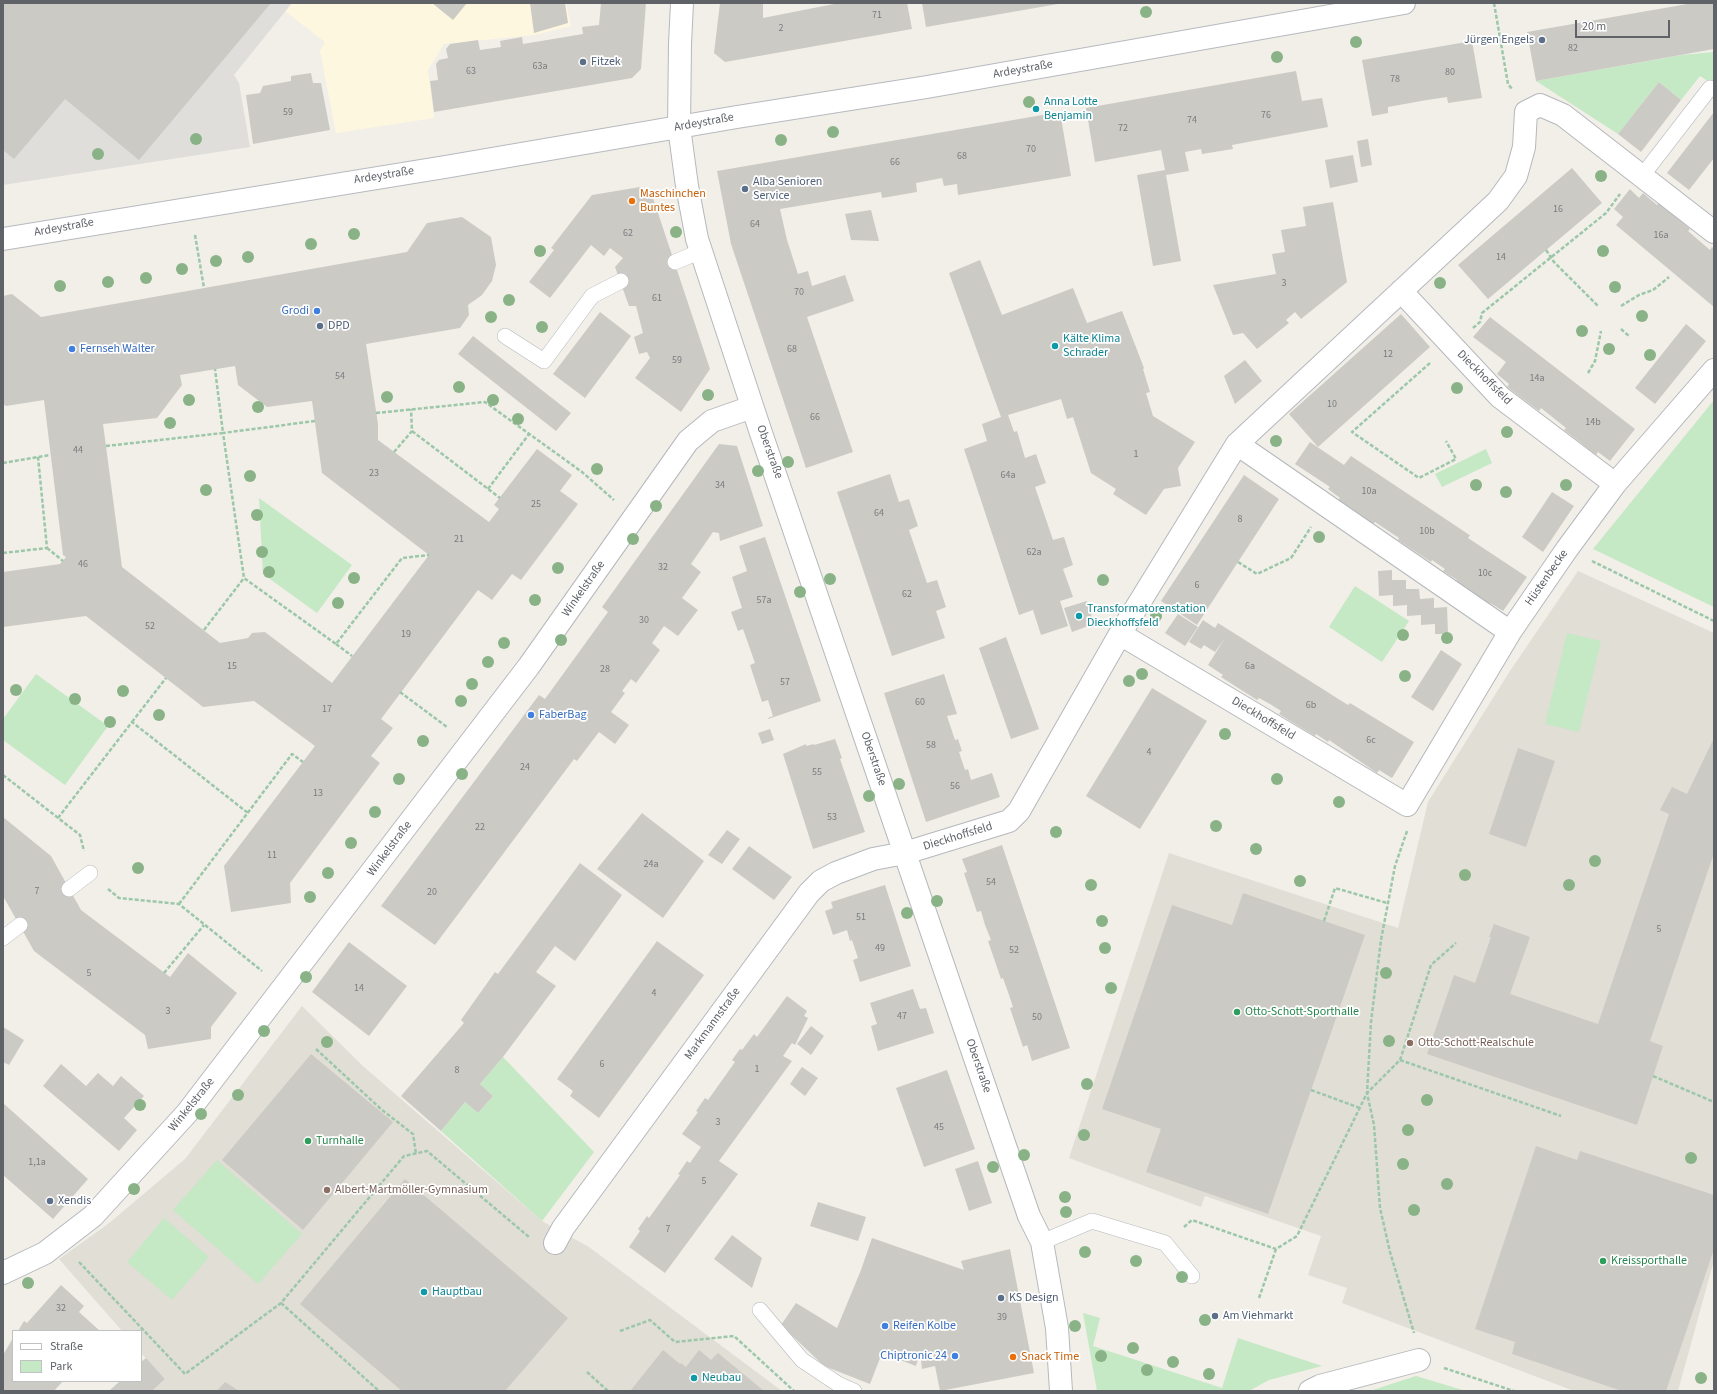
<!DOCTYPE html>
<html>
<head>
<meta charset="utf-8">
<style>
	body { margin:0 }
	#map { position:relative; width:1717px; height:1394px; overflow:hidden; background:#f1efe8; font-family:"Source Sans 3",sans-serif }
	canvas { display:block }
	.frame { position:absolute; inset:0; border:4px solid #5f6368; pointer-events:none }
	.legend { position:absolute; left:12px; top:1330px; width:130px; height:52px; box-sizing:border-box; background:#fff; border:1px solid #bfc1c3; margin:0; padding:5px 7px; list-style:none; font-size:12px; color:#5f6368 }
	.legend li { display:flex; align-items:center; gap:8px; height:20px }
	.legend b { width:20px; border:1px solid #bfc1c3 }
	.scale { position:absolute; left:1575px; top:20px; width:95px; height:18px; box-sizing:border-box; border:2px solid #5f6368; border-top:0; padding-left:5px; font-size:12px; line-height:14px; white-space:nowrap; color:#5f6368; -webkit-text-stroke:3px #fff; paint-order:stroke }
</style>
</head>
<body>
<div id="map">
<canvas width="1717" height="1394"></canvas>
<div class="frame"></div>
<ul class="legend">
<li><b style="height:5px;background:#fff"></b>Straße</li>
<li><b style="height:11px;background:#c5e8c5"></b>Park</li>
</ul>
<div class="scale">20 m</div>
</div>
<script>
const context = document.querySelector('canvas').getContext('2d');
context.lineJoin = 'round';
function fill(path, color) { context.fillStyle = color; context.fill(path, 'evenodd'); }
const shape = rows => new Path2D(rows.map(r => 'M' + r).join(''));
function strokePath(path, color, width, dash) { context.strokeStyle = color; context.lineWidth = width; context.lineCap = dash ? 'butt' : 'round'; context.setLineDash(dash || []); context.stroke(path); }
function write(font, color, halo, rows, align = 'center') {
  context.font = font + ' "Source Sans 3",sans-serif'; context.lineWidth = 3.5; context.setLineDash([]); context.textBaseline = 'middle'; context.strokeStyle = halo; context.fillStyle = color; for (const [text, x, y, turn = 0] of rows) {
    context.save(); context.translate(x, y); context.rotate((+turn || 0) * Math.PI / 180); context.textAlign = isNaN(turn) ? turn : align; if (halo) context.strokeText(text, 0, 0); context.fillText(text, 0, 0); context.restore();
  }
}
const commercial = shape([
	[292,3,566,3,571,26,534,35,444,44,428,70,434,118,336,133,320,51,325,42,285,11]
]);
const industrial = shape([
	[3,3,292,3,234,75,239,83,250,147,3,185]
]);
const education = shape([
	[1578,571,1714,633,1714,1260,1678,1391,1574,1391,1342,1303,1347,1288,1308,1275,1321,1236,1205,1196,1201,1207,1069,1158,1169,853,1398,928,1428,802,1508,674],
	[302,1006,364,1067,542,1221,589,1247,782,1391,152,1391,165,1379,141,1353,141,1331,122,1331,59,1259,108,1224,185,1159]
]);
const green = shape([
	[1714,52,1714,85,1700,76,1681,100,1659,82,1618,134,1536,81,1682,55],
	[1714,400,1714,607,1593,549],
	[1486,449,1492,463,1442,487,1435,474],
	[259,498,352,565,317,613,263,574],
	[1355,586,1409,621,1382,662,1329,627],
	[1567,633,1601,641,1579,732,1545,724],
	[36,674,108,726,65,785,3,740,3,719],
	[503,1057,594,1152,542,1221,441,1131,465,1102,478,1113,493,1096,480,1084],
	[217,1160,302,1234,258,1284,173,1210],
	[164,1218,209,1257,172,1300,127,1262],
	[1083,1313,1100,1318,1093,1346,1222,1388,1238,1338,1322,1366,1269,1380,1249,1391,1097,1391],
	[1416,1376,1466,1391,1370,1391]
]);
const building = shape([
	[3,3,271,3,139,160,65,99,14,159,3,150],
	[432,3,467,3,453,20],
	[530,3,565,3,568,23,534,33],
	[601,3,646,3,641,69,632,78,434,112,430,81,438,80,436,64,439,60,448,58,446,49,450,44,478,40,480,50,501,47,500,41,522,37,523,44,583,34,582,27,599,25],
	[720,3,763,3,763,18,839,3,907,3,912,29,725,62,714,53],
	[922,3,1058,3,1058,4,926,27],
	[1693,3,1714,3,1714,49,1536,81,1527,32],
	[1472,41,1482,98,1448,103,1447,97,1427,100,1388,107,1388,113,1372,116,1362,60],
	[1296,71,1302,101,1322,98,1328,127,1232,145,1233,149,1202,154,1201,149,1185,152,1189,171,1166,175,1181,261,1153,266,1137,175,1165,170,1161,150,1095,162,1086,108],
	[311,73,313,83,321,83,330,130,253,144,246,95,260,93,263,86,291,81,291,76],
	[1659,82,1681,100,1641,152,1618,134],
	[1060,112,1071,176,958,195,957,184,944,186,942,178,916,183,917,192,882,198,881,192,780,209,787,240,798,274,808,271,812,286,845,275,854,301,807,317,853,452,806,468,731,244,717,171],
	[1714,112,1714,158,1689,190,1667,173],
	[1368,139,1372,165,1361,167,1357,141],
	[1353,155,1358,182,1330,188,1325,160],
	[1572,168,1602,203,1488,299,1458,265],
	[640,187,651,192,710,369,681,412,635,378,650,358,647,352,639,354,634,337,643,333,636,306,629,306,615,267,623,258,610,248,604,256,591,245,550,298,529,282,554,250,551,248,592,195],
	[1630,189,1639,198,1643,193,1657,205,1659,202,1690,229,1688,231,1710,250,1712,247,1714,249,1714,307,1616,225,1623,217,1614,209],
	[1333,202,1347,282,1301,319,1295,312,1286,320,1289,323,1257,349,1243,333,1233,335,1213,285,1276,274,1272,254,1285,252,1281,230,1306,226,1303,207],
	[871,210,879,241,851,240,845,214],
	[462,217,491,237,496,265,492,281,482,295,468,305,469,315,460,328,366,344,378,424,378,440,489,522,499,509,494,505,537,449,572,475,560,491,578,504,521,580,512,574,492,600,478,590,381,719,393,728,371,756,380,763,290,883,291,903,231,912,224,866,315,746,254,701,203,707,86,616,3,627,3,572,60,564,66,557,63,555,44,400,6,406,3,404,3,296,12,294,41,317,407,252,427,223],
	[235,366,238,385,267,407,312,401,322,473,429,555,332,683,265,632,252,633,248,638,220,643,122,567,103,424,157,418,182,385,180,375],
	[980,260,1002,315,1073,288,1087,323,1122,311,1144,368,1143,369,1150,392,1146,393,1153,416,1195,442,1178,468,1181,486,1164,489,1146,515,1113,494,1116,489,1091,473,1073,417,1067,419,1061,399,1008,415,1014,432,1017,431,1025,458,1036,454,1046,483,1035,487,1053,540,1064,537,1073,565,1063,569,1073,597,1060,601,1068,626,1041,635,1033,610,1019,615,964,449,987,441,982,424,1001,417,949,273],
	[600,312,631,336,585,398,553,374],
	[1401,314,1430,347,1318,447,1289,414],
	[1490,317,1635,429,1610,461,1598,452,1596,455,1581,443,1564,430,1566,428,1541,408,1539,411,1507,387,1509,384,1497,374,1506,362,1473,337],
	[1686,324,1706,341,1655,404,1635,388],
	[473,336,571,413,556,431,458,354],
	[1245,360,1262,381,1235,404,1224,376],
	[1310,442,1344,465,1351,456,1468,534,1470,535,1468,538,1527,577,1503,611,1490,603,1489,605,1455,583,1457,580,1443,571,1445,569,1432,560,1431,562,1398,540,1399,538,1375,522,1373,524,1338,500,1340,498,1328,489,1330,487,1295,464],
	[719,444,737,446,763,526,720,541,719,533,713,532,691,564,701,572,682,598,698,610,678,636,664,626,652,643,660,650,636,683,631,679,622,691,625,693,611,712,629,725,615,744,599,732,577,761,574,759,435,945,381,906,539,695,545,699,608,612,602,607],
	[890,474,899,502,909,499,918,526,909,530,927,583,937,580,946,607,936,611,945,638,892,656,837,492],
	[1244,475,1279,499,1197,625,1161,601],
	[1552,492,1574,506,1543,552,1522,537],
	[765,537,821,701,768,719,768,718,773,716,768,700,762,702,750,665,755,663,743,629,738,631,731,612,742,608,732,577,747,571,739,546],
	[1392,570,1392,580,1406,580,1406,589,1419,589,1420,599,1434,598,1434,608,1447,607,1448,634,1435,634,1435,624,1421,625,1421,615,1407,616,1407,605,1393,606,1393,595,1379,596,1378,571],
	[1087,601,1094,624,1072,632,1064,608],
	[1178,614,1198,627,1185,646,1165,633],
	[1203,620,1215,628,1218,623,1348,705,1350,703,1414,742,1392,778,1379,770,1377,773,1329,740,1328,742,1316,734,1315,736,1279,714,1281,711,1270,704,1259,698,1257,700,1221,677,1223,675,1208,665,1225,638,1215,652,1204,645,1201,649,1189,642],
	[1006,637,1039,729,1011,739,979,648],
	[1441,650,1462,664,1433,711,1411,697],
	[944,674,957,714,947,716,955,740,958,739,962,751,959,752,965,770,968,769,971,780,992,773,1000,797,926,822,884,693],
	[1152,688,1207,721,1140,829,1086,796],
	[770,729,774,740,762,744,758,733],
	[1714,738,1714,853,1650,1041,1663,1046,1637,1125,1427,1054,1454,975,1475,983,1491,937,1489,937,1494,924,1530,937,1510,994,1598,1024,1669,814,1660,810,1672,787,1687,794],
	[835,739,842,758,840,759,865,832,813,849,783,754,806,744,806,746,814,744,814,745],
	[1518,748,1555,761,1526,847,1489,834],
	[642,813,704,861,663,918,597,869],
	[3,817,51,856,81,910,170,977,188,953,237,993,211,1027,211,1039,148,1049,145,1035,34,951,3,896],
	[727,830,740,839,722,864,708,855],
	[1002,845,1070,1048,1032,1061,1027,1045,1023,1047,1010,1008,1013,1007,1008,992,1003,978,1001,979,988,941,991,940,985,925,981,911,977,912,964,873,967,872,962,859],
	[749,846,792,877,774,900,732,869],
	[580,863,622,895,575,961,555,946,536,972,556,986,503,1057,480,1084,493,1096,478,1113,465,1102,441,1131,401,1096,464,1023,461,1020,495,972,498,974],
	[885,885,911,966,860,982,853,960,858,958,852,940,850,941,847,930,833,935,825,911,833,908,831,902],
	[1243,893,1365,935,1268,1214,1146,1172,1161,1129,1102,1109,1172,905,1232,925],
	[657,941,704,975,599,1118,570,1096,573,1091,557,1079],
	[349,942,407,986,369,1036,312,992],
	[913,989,920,1009,926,1008,934,1033,878,1051,871,1026,877,1024,870,1003],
	[787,996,807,1011,804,1016,808,1018,795,1045,792,1043,783,1056,792,1061,719,1161,738,1174,665,1273,629,1247,640,1231,638,1229,647,1216,649,1218,680,1175,678,1174,683,1167,687,1161,690,1163,701,1147,682,1134,698,1112,696,1111,705,1098,708,1100,735,1062,732,1060,740,1049,742,1050,754,1034,757,1037],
	[811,1026,824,1036,811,1055,797,1044],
	[3,1027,24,1040,9,1065,3,1062],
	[311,1054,393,1122,303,1230,222,1160],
	[61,1064,86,1086,98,1073,113,1086,121,1076,144,1096,124,1118,137,1130,119,1151,43,1086],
	[802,1067,818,1078,805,1096,790,1084],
	[947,1070,975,1149,924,1167,896,1088],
	[3,1103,88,1179,53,1219,3,1175],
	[1536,1146,1577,1160,1580,1151,1714,1195,1714,1249,1666,1391,1622,1391,1512,1354,1515,1342,1475,1329],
	[978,1161,992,1203,969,1211,955,1169],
	[405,1179,568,1318,505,1391,402,1391,300,1304],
	[818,1202,866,1217,858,1241,810,1226],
	[732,1235,762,1258,752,1288,714,1259],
	[872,1238,964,1270,961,1261,1010,1249,1034,1373,940,1391,935,1366,922,1369,921,1360,918,1359,916,1366,882,1353,870,1384,824,1366,781,1325,796,1303,837,1328,861,1270],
	[61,1285,84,1306,79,1312,100,1331,18,1331,24,1321,27,1323],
	[13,1338,13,1381,63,1381,54,1391,3,1391,3,1355],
	[663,1350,680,1364,681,1363,686,1367,699,1350,711,1360,718,1353,764,1391,632,1391,631,1390],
	[146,1358,165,1379,152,1391,109,1391,120,1381,141,1381,141,1362],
	[225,1382,239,1391,217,1391]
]);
const path = shape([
	[1494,3,1508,84,1512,89],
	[195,235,204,288],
	[1546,250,1554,262,1598,306],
	[1621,306,1639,295,1653,290,1669,277],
	[1473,328,1480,322,1482,313,1606,213,1620,194],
	[1621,329,1629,336],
	[1430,363,1352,432,1419,478,1456,459,1446,441],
	[1588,373,1595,361,1601,331],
	[376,413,485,402,582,472,614,500],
	[315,421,223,433,244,578,336,644,402,558,429,555],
	[412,431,500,498],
	[106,446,223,433,215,369],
	[394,452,412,431,411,409],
	[3,463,50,455],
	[488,489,529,434],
	[47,548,63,561],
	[3,553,47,548,38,457],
	[1592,561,1714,621],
	[1238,562,1257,574,1291,558,1311,527],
	[204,630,244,578],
	[336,644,352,656],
	[400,692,447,727],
	[132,722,166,678],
	[3,775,80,835,84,851],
	[58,818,132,722,248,813],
	[1407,831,1395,866,1381,940,1371,1022,1367,1093,1374,1125,1380,1208,1390,1252,1414,1333],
	[108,889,119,898,179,904,262,971],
	[179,904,292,754,303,762],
	[1324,921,1335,888,1387,903],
	[164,973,204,925],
	[316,1049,382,1110,413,1134,416,1154],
	[1400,1060,1561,1116],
	[1653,1076,1714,1102],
	[1311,1090,1360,1108],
	[1184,1227,1192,1220,1276,1249,1297,1236,1367,1093,1400,1060,1431,965,1456,943],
	[79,1262,185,1374,281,1303,404,1156,427,1151,529,1237],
	[1259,1298,1276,1249],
	[281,1303,379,1391],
	[620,1331,650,1320,675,1342,734,1336,794,1391],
	[1444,1368,1514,1391],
	[587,1372,608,1391]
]);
const service = shape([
	[1642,176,1710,88],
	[675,262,701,251],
	[505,336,544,361,592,296,621,281],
	[69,889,90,873],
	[3,938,20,925],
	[1042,1242,1092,1221,1165,1243,1192,1276],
	[760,1310,802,1360,838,1384,854,1391]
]);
const minor = shape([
	[682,3,680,44,679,127,687,186,697,239,761,433,1029,1216,1042,1242,1057,1328,1061,1391],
	[1401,291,1500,397,1615,484],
	[1237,444,1510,632],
	[1120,634,1407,805,1510,632,1567,549,1615,484,1714,370],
	[555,1243,563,1228,809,893,821,881,836,873,873,859,905,853,1009,821,1019,811,1120,634,1237,444,1498,201,1516,176,1524,147,1526,112,1540,105,1563,115,1714,232],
	[3,1273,45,1253,93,1216,187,1113,529,666,688,441,712,421,752,407],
	[1310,1391,1320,1386,1419,1360]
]);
const secondary = shape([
	[3,239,445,167,737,117,927,87,1404,3]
]);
const trees = [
	[1146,12],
	[1356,42],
	[1277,57],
	[1029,102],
	[833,132],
	[196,139],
	[781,140],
	[98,154],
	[1601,176],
	[676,232],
	[354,234],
	[311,244],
	[540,251],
	[1603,251],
	[248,257],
	[216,261],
	[182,269],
	[146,278],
	[108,282],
	[1440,283],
	[60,286],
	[1615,287],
	[509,300],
	[1642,316],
	[491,317],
	[542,327],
	[1582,331],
	[1609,349],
	[1650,355],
	[459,387],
	[1457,388],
	[708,395],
	[387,397],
	[189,400],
	[493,400],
	[258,407],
	[518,419],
	[170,423],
	[1507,432],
	[1276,441],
	[788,462],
	[597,469],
	[758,471],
	[250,476],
	[1476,485],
	[1566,485],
	[206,490],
	[1506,492],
	[656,506],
	[257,515],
	[1319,537],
	[633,539],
	[262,552],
	[558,568],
	[269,572],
	[354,578],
	[830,579],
	[1103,580],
	[800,592],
	[535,600],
	[338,603],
	[1156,616],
	[1403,635],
	[1447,638],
	[561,640],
	[504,643],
	[488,662],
	[1142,674],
	[1405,676],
	[1129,681],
	[472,684],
	[16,690],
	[123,691],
	[75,699],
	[461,701],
	[159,715],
	[110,722],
	[1225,734],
	[423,741],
	[462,774],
	[399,779],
	[1277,779],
	[899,784],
	[869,796],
	[1339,802],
	[375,812],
	[1216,826],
	[1056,832],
	[351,843],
	[1256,849],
	[1595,861],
	[138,868],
	[328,873],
	[1465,875],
	[1300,881],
	[1091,885],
	[1569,885],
	[310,897],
	[937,901],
	[907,913],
	[1102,921],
	[1105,948],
	[1386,973],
	[306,977],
	[1111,988],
	[264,1031],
	[1389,1041],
	[327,1042],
	[1087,1084],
	[238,1095],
	[1427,1100],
	[140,1105],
	[201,1114],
	[1408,1130],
	[1084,1135],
	[1024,1155],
	[1691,1158],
	[1403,1164],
	[993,1167],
	[1447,1184],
	[134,1189],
	[1065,1197],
	[1414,1210],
	[1066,1212],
	[1085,1252],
	[1136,1261],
	[1182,1277],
	[28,1283],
	[1205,1320],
	[1075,1326],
	[1133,1348],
	[1101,1356],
	[1173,1362],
	[1147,1370],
	[1209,1374],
	[1701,1378]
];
const markers = [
	[1542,40,4,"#5c6f8a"],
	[583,62,4,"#5c6f8a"],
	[1036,109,4,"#0f9aa8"],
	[745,189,4,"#5c6f8a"],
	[632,201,4,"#e8710a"],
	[317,311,4,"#3f7fe0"],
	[320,326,4,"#5c6f8a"],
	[1055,346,4,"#0f9aa8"],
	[72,349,4,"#3f7fe0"],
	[1079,616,4,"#0f9aa8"],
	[531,715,4,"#3f7fe0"],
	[1237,1012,4,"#2e9e5b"],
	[1410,1043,4,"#8d6e63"],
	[308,1141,4,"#2e9e5b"],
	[327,1190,4,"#8d6e63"],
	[50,1201,4,"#5c6f8a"],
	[1603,1261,4,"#2e9e5b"],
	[424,1292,4,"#0f9aa8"],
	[1001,1298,4,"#5c6f8a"],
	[1215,1316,4,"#5c6f8a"],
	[885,1326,4,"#3f7fe0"],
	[955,1356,4,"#3f7fe0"],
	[1013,1357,4,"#e8710a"],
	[694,1378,4,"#0f9aa8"]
];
const numberNames = [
	["71",877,16],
	["2",781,29],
	["82",1573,49],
	["63a",540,67],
	["63",471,72],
	["80",1450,73],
	["78",1395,80],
	["59",288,113],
	["76",1266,116],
	["74",1192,121],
	["72",1123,129],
	["70",1031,150],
	["68",962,157],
	["66",895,163],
	["16",1558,210],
	["64",755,225],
	["62",628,234],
	["16a",1661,236],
	["14",1501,258],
	["3",1284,284],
	["70",799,293],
	["61",657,299],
	["68",792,350],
	["12",1388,355],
	["59",677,361],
	["54",340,377],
	["14a",1537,379],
	["10",1332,405],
	["66",815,418],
	["14b",1593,423],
	["44",78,451],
	["1",1136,455],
	["23",374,474],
	["64a",1008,476],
	["34",720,486],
	["10a",1369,492],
	["25",536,505],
	["64",879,514],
	["8",1240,520],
	["10b",1427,532],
	["21",459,540],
	["62a",1034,553],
	["46",83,565],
	["32",663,568],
	["10c",1485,574],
	["6",1197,586],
	["62",907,595],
	["57a",764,601],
	["30",644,621],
	["52",150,627],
	["19",406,635],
	["15",232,667],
	["6a",1250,667],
	["28",605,670],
	["57",785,683],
	["60",920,703],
	["6b",1311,706],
	["17",327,710],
	["6c",1371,741],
	["58",931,746],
	["4",1149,753],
	["24",525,768],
	["55",817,773],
	["56",955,787],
	["13",318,794],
	["53",832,818],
	["22",480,828],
	["11",272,856],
	["24a",651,865],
	["54",991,883],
	["7",37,892],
	["20",432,893],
	["51",861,918],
	["5",1659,930],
	["49",880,949],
	["52",1014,951],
	["5",89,974],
	["14",359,989],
	["4",654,994],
	["3",168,1012],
	["47",902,1017],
	["50",1037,1018],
	["6",602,1065],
	["1",757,1070],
	["8",457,1071],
	["3",718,1123],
	["45",939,1128],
	["1,1a",37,1163],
	["5",704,1182],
	["7",668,1230],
	["32",61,1309],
	["39",1002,1318]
];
const serviceNames = [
	["Jürgen Engels",1534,40,"right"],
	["Fitzek",591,62],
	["Alba Senioren",753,182],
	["Service",753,196],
	["DPD",328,326],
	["Xendis",58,1201],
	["KS Design",1009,1298],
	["Am Viehmarkt",1223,1316]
];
const streetNames = [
	["Ardeystraße",1023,70,-10],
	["Ardeystraße",704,123,-10],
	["Ardeystraße",384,176,-9],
	["Ardeystraße",64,228,-10],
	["Dieckhoffsfeld",1484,378,45],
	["Oberstraße",769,452,70],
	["Hüstenbecke",1547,578,-55],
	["Winkelstraße",584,589,-55],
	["Dieckhoffsfeld",1263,719,31],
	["Oberstraße",873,759,71],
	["Dieckhoffsfeld",958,837,-17],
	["Winkelstraße",390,849,-53],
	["Markmannstraße",713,1024,-54],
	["Oberstraße",978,1066,71],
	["Winkelstraße",192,1105,-51]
];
const cultureNames = [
	["Anna Lotte",1044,102],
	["Benjamin",1044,116],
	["Kälte Klima",1063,339],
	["Schrader",1063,353],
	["Transformatorenstation",1087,609],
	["Dieckhoffsfeld",1087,623],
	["Hauptbau",432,1292],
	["Neubau",702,1378]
];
const foodNames = [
	["Maschinchen",640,194],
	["Buntes",640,208],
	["Snack Time",1021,1357]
];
const shopNames = [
	["Grodi",309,311,"right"],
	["Fernseh Walter",80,349],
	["FaberBag",539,715],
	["Reifen Kolbe",893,1326],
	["Chiptronic 24",947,1356,"right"]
];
const leisureNames = [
	["Otto-Schott-Sporthalle",1245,1012],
	["Turnhalle",316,1141],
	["Kreissporthalle",1611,1261]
];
const educationNames = [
	["Otto-Schott-Realschule",1418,1043],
	["Albert-Martmöller-Gymnasium",335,1190]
];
fill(commercial, '#fef7e0');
fill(industrial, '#e0deda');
fill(education, '#e1ded6');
fill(green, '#c5e8c5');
fill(building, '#cccac5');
strokePath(service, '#b5b8bc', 16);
strokePath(minor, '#b5b8bc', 24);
strokePath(secondary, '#b6babf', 24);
strokePath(path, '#9cc7a9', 2.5, [4, 2]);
strokePath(service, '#fff', 15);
strokePath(minor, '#fff', 22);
strokePath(secondary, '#fff', 22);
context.fillStyle = '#89b387';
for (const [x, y] of trees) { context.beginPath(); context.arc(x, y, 6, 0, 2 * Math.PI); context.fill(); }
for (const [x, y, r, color] of markers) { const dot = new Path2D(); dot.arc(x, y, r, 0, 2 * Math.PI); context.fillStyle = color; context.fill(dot); strokePath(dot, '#fff', 1.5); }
write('10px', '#7a7d7f', null, numberNames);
write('12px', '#4e5e75', '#fff', serviceNames, 'left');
write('12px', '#5f6368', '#fff', streetNames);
write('12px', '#0d838f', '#fff', cultureNames, 'left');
write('12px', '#c56008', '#fff', foodNames, 'left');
write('12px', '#366cbe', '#fff', shopNames, 'left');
write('12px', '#27864d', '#fff', leisureNames, 'left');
write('12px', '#785e54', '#fff', educationNames, 'left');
</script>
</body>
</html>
